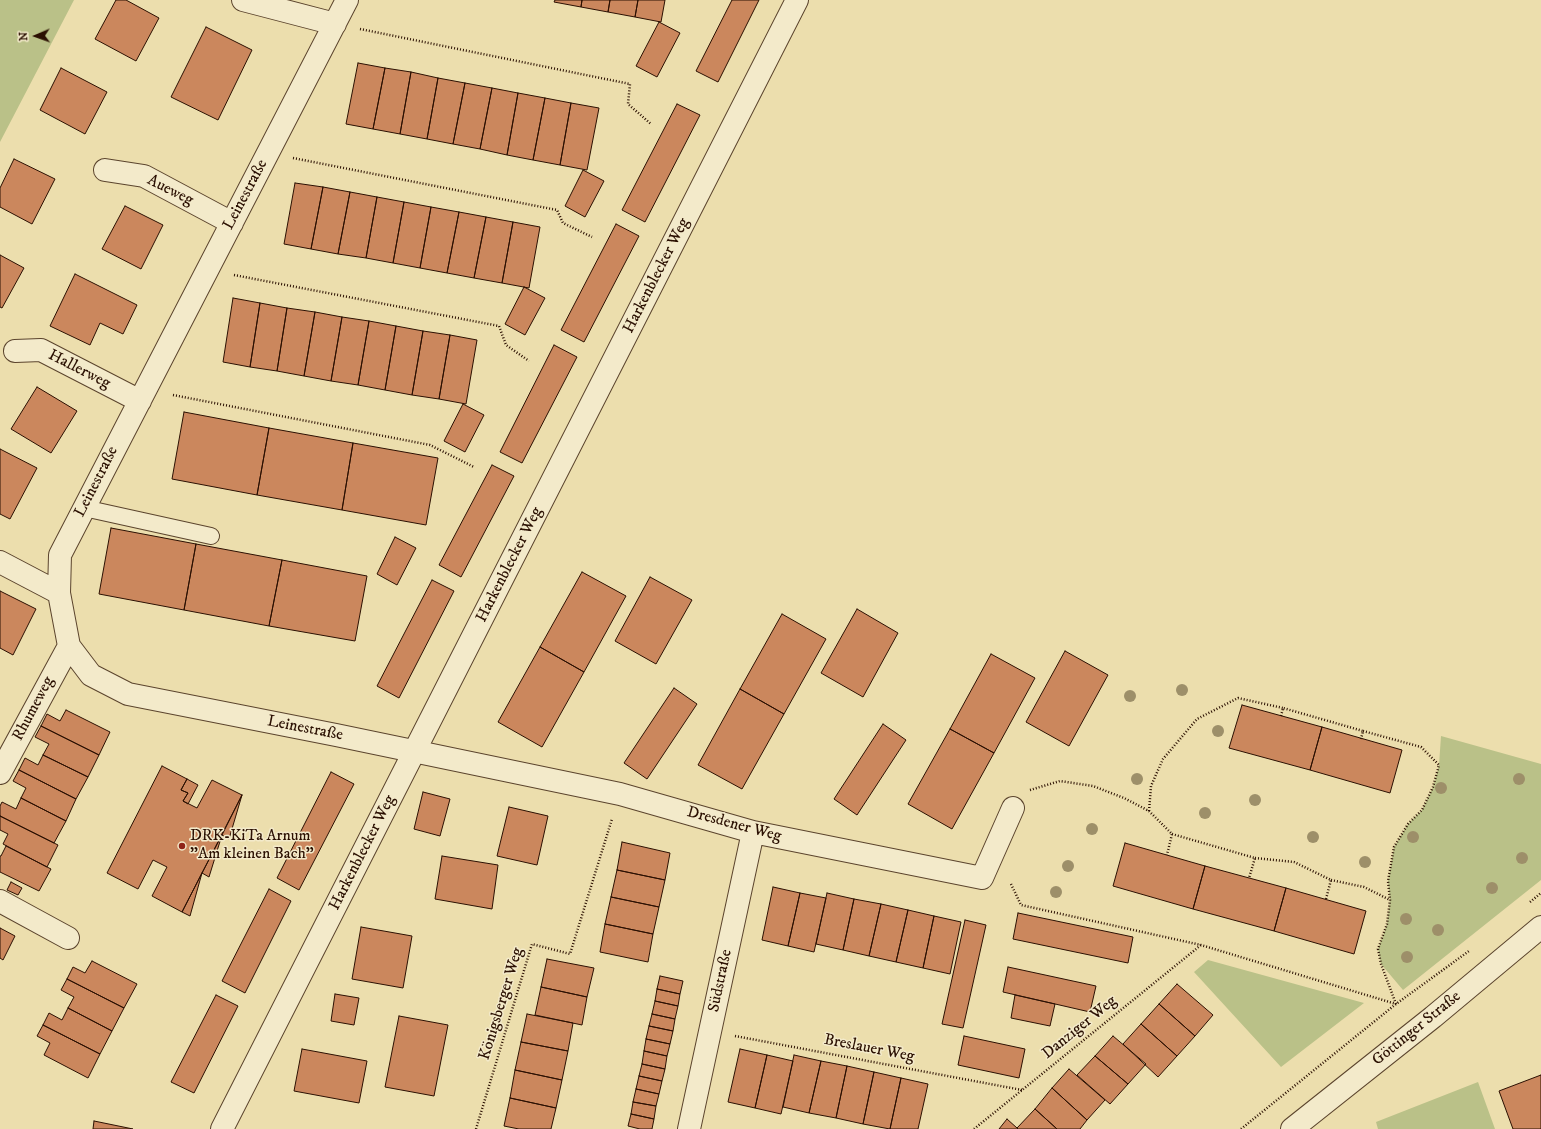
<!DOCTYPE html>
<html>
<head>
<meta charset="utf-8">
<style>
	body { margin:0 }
	#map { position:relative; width:1541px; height:1129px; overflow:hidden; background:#ecdead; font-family:"IM FELL DW Pica",serif }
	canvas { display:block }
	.north { position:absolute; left:16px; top:16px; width:40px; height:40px; -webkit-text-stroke:3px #f3eaca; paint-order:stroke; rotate:268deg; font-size:11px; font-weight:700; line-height:16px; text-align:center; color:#2b1002 }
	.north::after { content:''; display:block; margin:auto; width:14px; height:18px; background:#2b1002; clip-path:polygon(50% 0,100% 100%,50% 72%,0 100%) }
</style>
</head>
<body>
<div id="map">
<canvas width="1541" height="1129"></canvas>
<div class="north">N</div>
</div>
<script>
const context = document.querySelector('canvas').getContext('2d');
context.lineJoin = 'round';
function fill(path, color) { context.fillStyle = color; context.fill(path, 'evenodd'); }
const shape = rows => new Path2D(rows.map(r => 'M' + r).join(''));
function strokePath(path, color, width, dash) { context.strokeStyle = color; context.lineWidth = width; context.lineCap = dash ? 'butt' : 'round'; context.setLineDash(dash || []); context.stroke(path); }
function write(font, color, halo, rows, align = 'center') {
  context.font = font + ' "IM FELL DW Pica",serif'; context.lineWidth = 3; context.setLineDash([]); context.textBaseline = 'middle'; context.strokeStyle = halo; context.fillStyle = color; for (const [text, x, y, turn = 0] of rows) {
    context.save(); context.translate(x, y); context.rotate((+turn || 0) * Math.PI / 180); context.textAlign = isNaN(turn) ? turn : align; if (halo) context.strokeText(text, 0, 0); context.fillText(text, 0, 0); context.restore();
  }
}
const green = shape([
	[0,0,74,0,0,142],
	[1441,736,1541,764,1541,880,1403,990,1381,964,1378,949,1387,924,1390,900,1388,881,1394,847,1408,824,1422,810,1433,787,1439,765],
	[1208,960,1364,1003,1281,1067,1194,972],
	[1478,1082,1495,1129,1378,1129,1376,1122]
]);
const building = shape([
	[116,0,126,0,159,18,136,61,95,39,116,0],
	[555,0,582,0,581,7,554,2,555,0],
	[582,0,610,0,608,12,581,7,582,0],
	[610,0,638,0,635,17,608,12,610,0],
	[638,0,665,0,661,22,635,17,638,0],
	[732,0,759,0,718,82,696,71,732,0],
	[659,22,680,33,657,77,636,66,659,22],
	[206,27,252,50,218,120,171,97,206,27],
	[358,63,385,68,373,129,346,124,358,63],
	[61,68,107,92,85,134,40,110,61,68],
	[385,68,411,72,400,134,373,129,385,68],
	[411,72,438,78,427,139,400,134,411,72],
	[438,78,465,83,453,144,427,139,438,78],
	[465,83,492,88,480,149,453,144,465,83],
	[492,88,518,93,507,155,480,149,492,88],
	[518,93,545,98,533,160,507,155,518,93],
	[545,98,571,103,560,165,533,160,545,98],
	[571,103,599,108,587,170,560,165,571,103],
	[677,104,700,115,645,222,622,210,677,104],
	[14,159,55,179,32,224,0,207,0,188,14,159],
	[583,170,604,181,585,217,565,206,583,170],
	[295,183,323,187,311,249,284,244,295,183],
	[323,187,350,192,338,254,311,249,323,187],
	[350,192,377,197,366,258,338,254,350,192],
	[377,197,404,202,393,263,366,258,377,197],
	[404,202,431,207,420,268,393,263,404,202],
	[125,206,163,225,141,269,102,249,125,206],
	[431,207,459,212,447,273,420,268,431,207],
	[459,212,486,217,474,278,447,273,459,212],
	[486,217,513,222,502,283,474,278,486,217],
	[513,222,540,227,529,288,502,283,513,222],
	[616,224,639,236,584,342,561,330,616,224],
	[0,255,24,268,2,308,0,307,0,255],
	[75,274,137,305,123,334,100,323,90,345,50,326,75,274],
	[524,287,545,298,525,335,505,324,524,287],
	[233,298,260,303,250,367,223,362,233,298],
	[260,303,287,308,277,371,250,367,260,303],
	[287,308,315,312,304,376,277,371,287,308],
	[315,312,342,317,331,381,304,376,315,312],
	[342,317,369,321,358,385,331,381,342,317],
	[369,321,396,326,385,390,358,385,369,321],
	[396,326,423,331,412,395,385,390,396,326],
	[423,331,450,335,439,399,412,395,423,331],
	[450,335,477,340,466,404,439,399,450,335],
	[554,345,577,357,522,463,500,452,554,345],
	[37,387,77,411,51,453,11,429,37,387],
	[463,404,484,415,465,452,444,441,463,404],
	[184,412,269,428,257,495,172,479,184,412],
	[269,428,353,443,342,510,257,495,269,428],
	[353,443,438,458,426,525,342,510,353,443],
	[0,449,37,468,10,519,0,514,0,449],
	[492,465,514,476,461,577,439,565,492,465],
	[111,528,196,544,184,610,99,594,111,528],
	[395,537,416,548,397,585,377,574,395,537],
	[196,544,282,560,269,626,184,610,196,544],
	[282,560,367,576,355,641,269,626,282,560],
	[582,572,626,596,584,672,540,647,582,572],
	[650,577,692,600,656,664,615,641,650,577],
	[432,580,454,591,399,698,377,686,432,580],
	[0,591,36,609,13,655,0,648,0,591],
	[857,609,898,633,863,697,821,673,857,609],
	[782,614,826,639,784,714,740,689,782,614],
	[540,647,584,672,542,747,498,722,540,647],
	[1065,651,1108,675,1069,746,1026,722,1065,651],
	[991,654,1035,678,994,753,950,729,991,654],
	[674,688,697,704,647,779,624,763,674,688],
	[740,689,784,714,742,789,698,765,740,689],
	[1242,705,1322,727,1310,770,1229,748,1242,705],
	[66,710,110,732,99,755,41,726,47,714,60,721,66,710],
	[883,724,906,740,857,815,834,799,883,724],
	[41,726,99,755,88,777,43,755,49,744,35,737,41,726],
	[1322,727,1402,750,1390,793,1310,770,1322,727],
	[950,729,994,753,952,829,908,804,950,729],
	[43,755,88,777,76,799,19,770,25,758,38,765,43,755],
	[162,766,187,779,181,790,188,793,183,801,197,808,212,780,242,795,182,912,152,896,167,867,153,860,138,889,107,873,162,766],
	[19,770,76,799,66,821,21,798,26,788,13,781,19,770],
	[331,772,354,784,299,890,277,878,331,772],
	[187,779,198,785,188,804,183,801,188,793,181,790,187,779],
	[423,792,450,799,440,836,414,829,423,792],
	[242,795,229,839,222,835,242,795],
	[21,798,66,821,54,843,0,816,0,806,2,802,16,809,21,798],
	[509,807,548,816,537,865,497,856,509,807],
	[0,816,58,845,47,867,3,844,8,834,0,830,0,816],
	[222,835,209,877,202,873,222,835],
	[622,842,670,853,665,880,617,870,622,842],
	[1125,843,1205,866,1193,909,1113,886,1125,843],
	[6,846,51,869,39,891,0,872,0,856,1,856,6,846],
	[442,856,498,865,492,909,435,899,442,856],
	[1205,866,1286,888,1274,931,1193,909,1205,866],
	[617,870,665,880,659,907,611,897,617,870],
	[202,873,190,916,182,912,202,873],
	[11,882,22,888,18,895,7,890,11,882],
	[773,887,800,893,788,946,762,940,773,887],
	[1286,888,1366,911,1354,954,1274,931,1286,888],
	[269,889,291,901,245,993,222,981,269,889],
	[800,893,826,898,814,952,788,946,800,893],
	[827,893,854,899,843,950,816,944,827,893],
	[611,897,659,907,653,934,605,924,611,897],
	[854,899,881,904,869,956,843,950,854,899],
	[881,904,908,910,896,962,869,956,881,904],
	[908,910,934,916,923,968,896,962,908,910],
	[1018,913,1133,937,1128,963,1013,939,1018,913],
	[934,916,961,922,950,974,923,968,934,916],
	[965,920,986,925,963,1028,942,1024,965,920],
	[605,924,653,934,648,962,600,952,605,924],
	[361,927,412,936,403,988,352,979,361,927],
	[0,928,15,936,3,960,0,958,0,928],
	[547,959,594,968,587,997,541,987,547,959],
	[92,961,137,984,124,1008,67,979,73,967,85,973,92,961],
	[1008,967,1096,986,1090,1012,1003,992,1008,967],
	[660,976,683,981,680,994,657,989,660,976],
	[67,979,124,1008,112,1031,68,1008,74,997,61,990,67,979],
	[1177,984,1213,1015,1195,1036,1159,1004,1177,984],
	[541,987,587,997,582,1025,535,1015,541,987],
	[657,989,680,994,678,1006,655,1001,657,989],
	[335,994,359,998,354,1025,331,1021,335,994],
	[216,995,238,1006,194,1093,171,1082,216,995],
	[1015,995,1055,1004,1050,1026,1011,1018,1015,995],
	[655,1001,678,1006,675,1019,652,1014,655,1001],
	[1159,1004,1195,1036,1177,1056,1141,1024,1159,1004],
	[68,1008,112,1031,100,1054,43,1025,49,1013,62,1020,68,1008],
	[527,1014,573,1023,568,1051,521,1042,527,1014],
	[652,1014,675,1019,673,1031,649,1026,652,1014],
	[399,1016,448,1025,434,1096,385,1087,399,1016],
	[1141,1024,1177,1056,1158,1077,1123,1044,1141,1024],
	[43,1025,100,1054,88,1078,44,1055,50,1043,37,1036,43,1025],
	[649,1026,673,1031,670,1044,646,1039,649,1026],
	[964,1036,1025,1049,1019,1078,958,1065,964,1036],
	[1113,1036,1146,1064,1128,1084,1095,1056,1113,1036],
	[646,1039,670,1044,667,1056,644,1051,646,1039],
	[521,1042,568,1051,562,1080,515,1070,521,1042],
	[302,1049,367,1061,359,1103,294,1091,302,1049],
	[740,1049,767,1055,755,1108,728,1102,740,1049],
	[644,1051,667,1056,665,1069,642,1064,644,1051],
	[767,1055,793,1061,781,1114,755,1108,767,1055],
	[794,1055,821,1061,809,1113,783,1107,794,1055],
	[1095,1056,1128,1084,1110,1104,1077,1075,1095,1056],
	[821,1061,847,1066,836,1118,809,1113,821,1061],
	[642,1064,665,1069,662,1081,639,1076,642,1064],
	[847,1066,874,1072,863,1124,836,1118,847,1066],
	[1069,1069,1105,1100,1087,1120,1052,1088,1069,1069],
	[515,1070,562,1080,556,1108,510,1098,515,1070],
	[874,1072,901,1078,890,1129,863,1124,874,1072],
	[1541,1075,1541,1129,1513,1129,1499,1091,1541,1075],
	[639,1076,662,1081,659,1094,636,1089,639,1076],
	[901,1078,928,1084,918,1129,890,1129,901,1078],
	[1052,1088,1087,1120,1080,1129,1057,1129,1035,1109,1052,1088],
	[636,1089,659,1094,656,1106,633,1102,636,1089],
	[510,1098,556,1108,551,1129,519,1129,504,1126,510,1098],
	[633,1102,656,1106,654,1119,631,1114,633,1102],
	[1035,1109,1057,1129,1018,1129,1017,1128,1035,1109],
	[631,1114,654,1119,652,1129,640,1129,628,1126,631,1114],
	[1007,1119,1017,1128,1018,1129,999,1129,1007,1119],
	[94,1121,133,1129,93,1129,94,1121]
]);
const path = shape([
	[360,29,630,84,628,104,651,124],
	[293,158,557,210,563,223,592,237],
	[234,275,499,326,506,345,529,361],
	[173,395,430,445,474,467],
	[1281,716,1283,708,1363,731,1361,739],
	[1363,731,1421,747,1439,765,1433,787,1422,810,1408,824,1394,847,1388,881,1390,900,1387,924,1378,949,1381,964,1396,1004],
	[1030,790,1060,781,1093,786,1124,798,1149,811,1172,834,1167,855],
	[1149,811,1151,786,1163,759,1197,719,1238,698,1283,708],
	[1172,834,1255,858,1249,878],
	[1255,858,1294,862,1331,880,1326,899],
	[1331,880,1364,887,1390,900],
	[1011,884,1021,905,1201,945,1396,1004],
	[1530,902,1541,893],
	[735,1036,1022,1090],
	[476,1129,532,944,570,954,612,819],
	[974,1129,1201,945],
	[1241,1129,1396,1004,1469,951]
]);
const service = shape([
	[84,508,211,536]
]);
const minor = shape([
	[243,0,335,24],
	[347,0,60,555,59,593,69,646,91,675,128,694,336,735,620,794,753,832,982,878,1013,808],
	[105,170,144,176,232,223],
	[15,351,41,350,140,401],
	[0,562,59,593],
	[0,773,69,646],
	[0,901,68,938],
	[689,1129,753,832],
	[1292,1129,1433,1017,1541,927]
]);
const tertiary = shape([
	[222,1129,797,0]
]);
const trees = [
	[1182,690],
	[1130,696],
	[1218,731],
	[1137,779],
	[1519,779],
	[1441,788],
	[1255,800],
	[1205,813],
	[1092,829],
	[1313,837],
	[1413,837],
	[1522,858],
	[1365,862],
	[1068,866],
	[1492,888],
	[1056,892],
	[1406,919],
	[1438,930],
	[1407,957]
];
const markers = [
	[182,846,4,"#8f2418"]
];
const streetNames = [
	["Aueweg",170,191,27],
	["Leinestraße",246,195,-62],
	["Harkenblecker Weg",657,276,-63],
	["Hallerweg",79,370,27],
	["Leinestraße",97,482,-63],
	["Harkenblecker Weg",510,565,-63],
	["Rhumeweg",34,709,-62],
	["Leinestraße",305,729,11],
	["Dresdener Weg",734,825,15],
	["Harkenblecker Weg",363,853,-63],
	["Südstraße",721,981,-78],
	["Königsberger Weg",502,1004,-73],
	["Danziger Weg",1080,1028,-39],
	["Göttinger Straße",1417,1029,-39],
	["Breslauer Weg",869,1049,11]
];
const poiNames = [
	["DRK-KiTa Arnum",190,837],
	["\"Am kleinen Bach\"",190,855]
];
fill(green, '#bac188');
fill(building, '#cb875d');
strokePath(building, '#2b1002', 1);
strokePath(service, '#5b442d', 18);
strokePath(minor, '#5b442d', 24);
strokePath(tertiary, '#5b442d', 24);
strokePath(path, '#2b1002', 2.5, [1, 2]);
strokePath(service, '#f3eaca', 16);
strokePath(minor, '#f3eaca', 22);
strokePath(tertiary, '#f3eaca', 22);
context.fillStyle = '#9d8f69';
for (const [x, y] of trees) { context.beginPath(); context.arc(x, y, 6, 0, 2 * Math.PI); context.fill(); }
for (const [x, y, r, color] of markers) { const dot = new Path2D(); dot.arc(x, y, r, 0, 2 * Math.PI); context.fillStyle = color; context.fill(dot); strokePath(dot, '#f3eaca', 1.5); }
write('16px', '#2b1002', '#f3eaca', streetNames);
write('16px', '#2b1002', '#f3eaca', poiNames, 'left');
</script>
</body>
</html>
